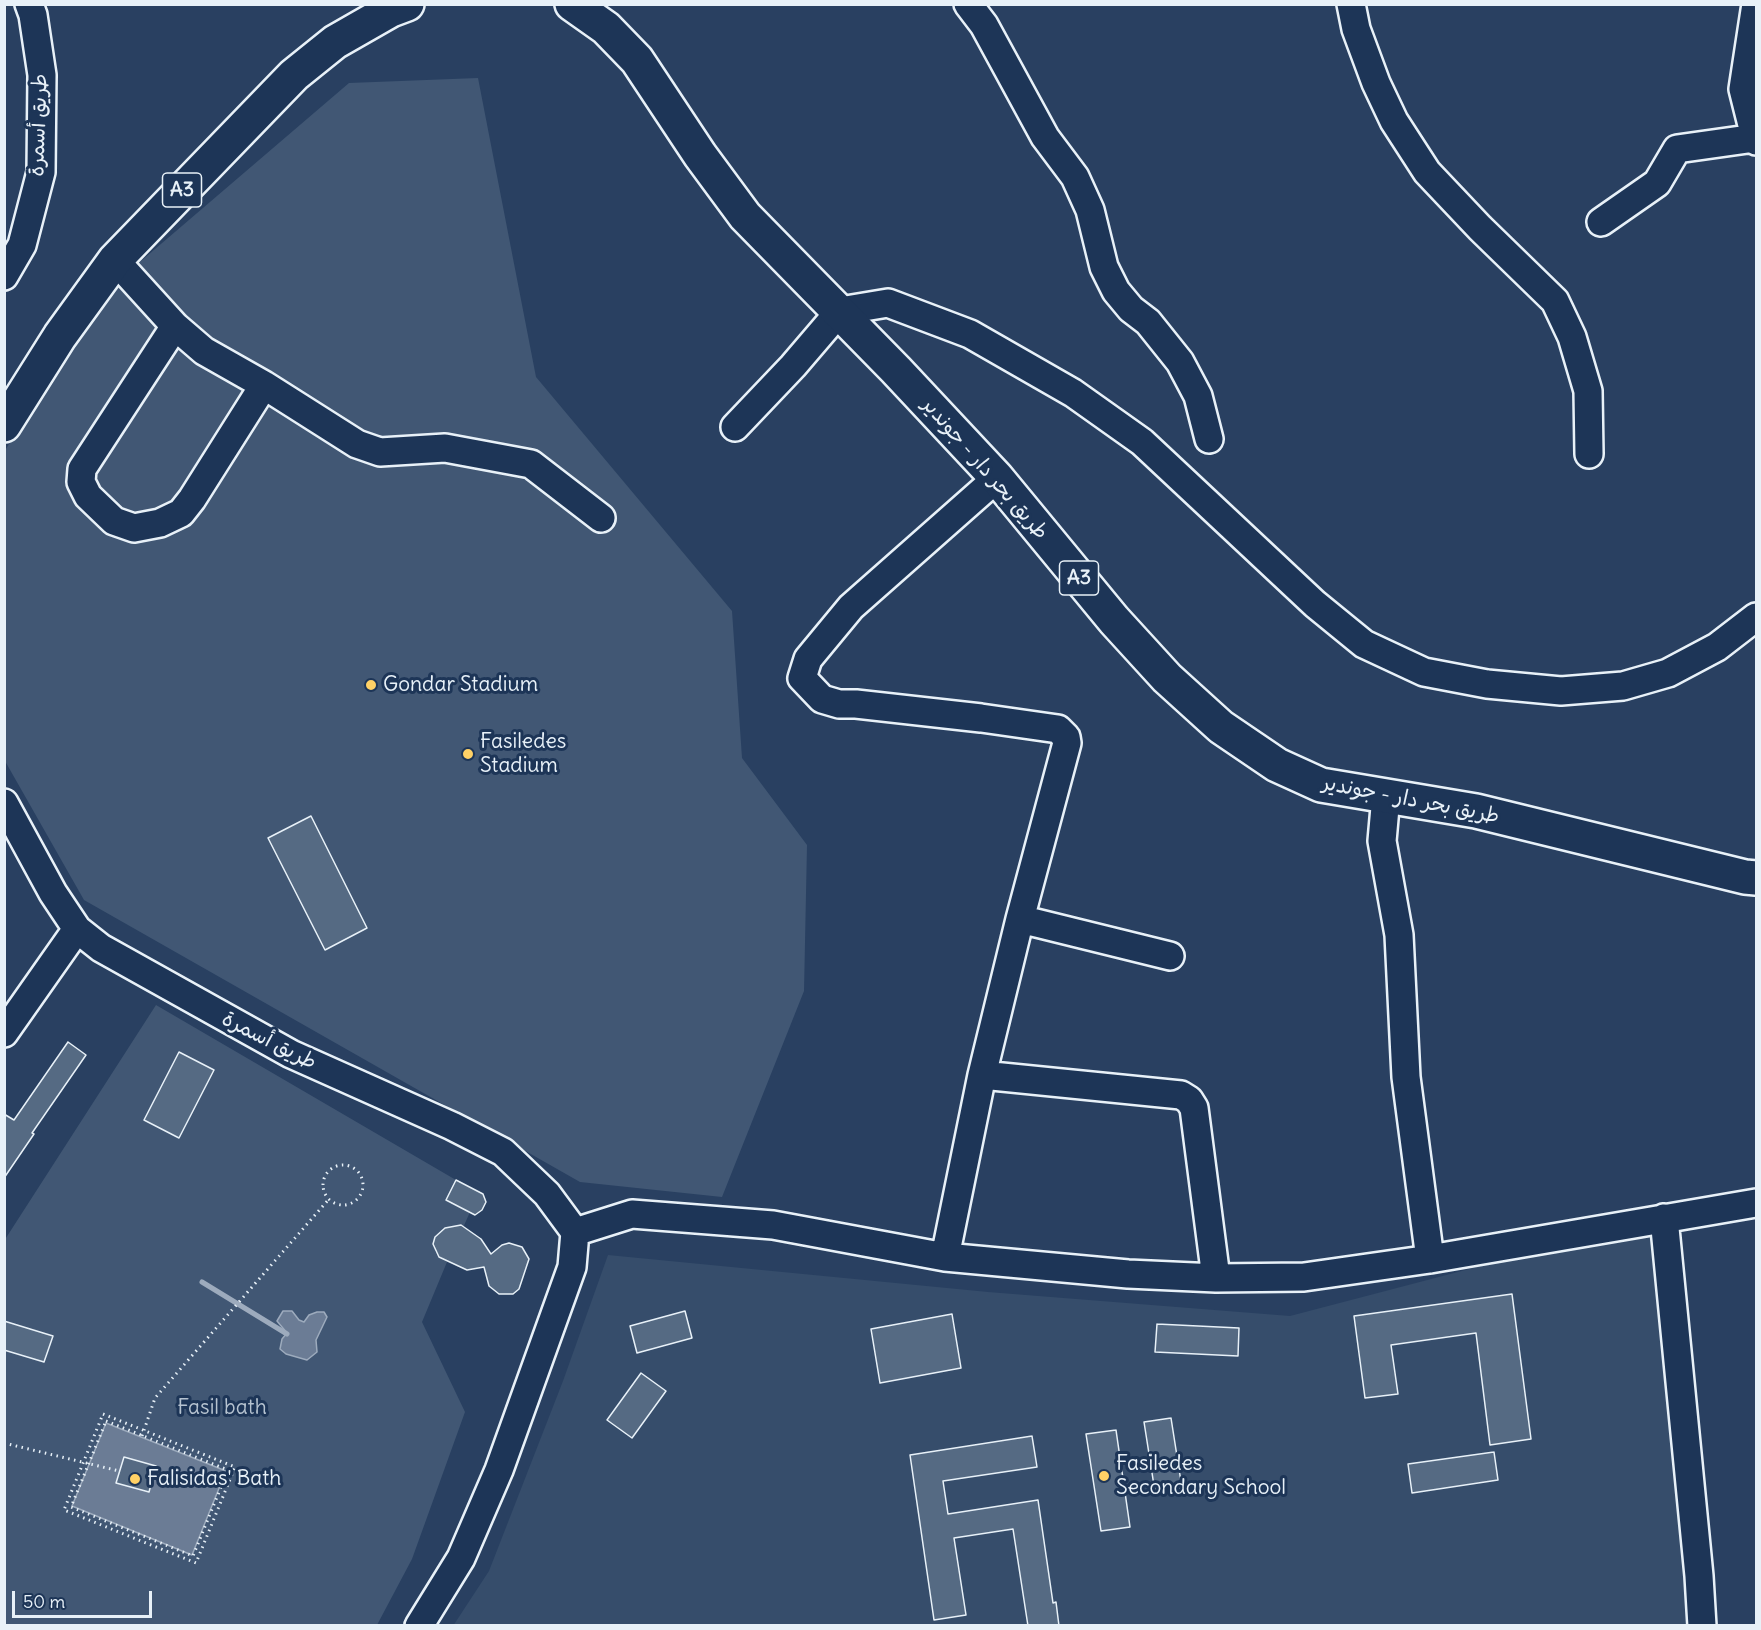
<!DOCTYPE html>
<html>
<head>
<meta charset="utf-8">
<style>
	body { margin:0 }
	#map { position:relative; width:1761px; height:1630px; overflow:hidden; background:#294061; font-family:Delius,sans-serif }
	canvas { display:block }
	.frame { position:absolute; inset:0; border:6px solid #e8f1f8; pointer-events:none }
	.scale { position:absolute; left:12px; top:1591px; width:140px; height:27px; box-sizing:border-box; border:3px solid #e8f1f8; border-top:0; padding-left:8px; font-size:18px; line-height:21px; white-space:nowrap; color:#e8f1f8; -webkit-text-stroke:4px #1d3557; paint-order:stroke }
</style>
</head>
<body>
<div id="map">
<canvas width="1761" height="1630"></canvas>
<div class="frame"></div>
<div class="scale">50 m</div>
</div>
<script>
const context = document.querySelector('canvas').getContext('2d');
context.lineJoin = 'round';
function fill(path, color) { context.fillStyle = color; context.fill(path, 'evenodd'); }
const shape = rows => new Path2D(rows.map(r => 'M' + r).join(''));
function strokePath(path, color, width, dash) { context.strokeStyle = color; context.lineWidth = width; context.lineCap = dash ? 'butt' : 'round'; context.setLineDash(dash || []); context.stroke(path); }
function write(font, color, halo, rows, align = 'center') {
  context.font = font + ' Delius,"Playpen Sans Arabic",sans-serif'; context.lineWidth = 6; context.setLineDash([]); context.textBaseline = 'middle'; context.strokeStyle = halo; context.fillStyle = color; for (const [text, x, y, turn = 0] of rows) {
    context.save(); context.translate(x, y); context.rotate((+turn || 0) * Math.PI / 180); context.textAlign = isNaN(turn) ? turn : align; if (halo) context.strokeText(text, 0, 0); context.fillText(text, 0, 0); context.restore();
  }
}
const built = shape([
	[1664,1218,1692,1625,453,1626,489,1571,563,1381,608,1255,988,1292,1290,1316]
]);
const green = shape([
	[478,78,536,377,732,611,742,758,807,845,804,991,722,1197,580,1182,84,900,5,761,4,452,106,291,349,83],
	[156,1005,456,1180,446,1200,470,1212,462,1230,452,1226,445,1228,435,1237,435,1251,439,1257,447,1262,422,1322,465,1412,412,1559,377,1625,5,1625,4,1241]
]);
const water = shape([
	[283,1311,292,1311,299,1320,304,1322,309,1315,317,1312,324,1312,327,1317,316,1340,317,1352,307,1360,286,1354,280,1349,282,1339,287,1333,277,1321,283,1311],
	[106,1423,226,1471,192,1555,72,1506,106,1423]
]);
const stream = shape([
	[202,1282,287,1334]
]);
const building = shape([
	[311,816,367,928,325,950,268,838,311,816],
	[68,1042,86,1055,32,1133,34,1134,4,1178,4,1114,14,1120,68,1042],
	[179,1052,214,1070,179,1138,144,1120,179,1052],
	[456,1180,483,1194,486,1202,482,1210,475,1215,446,1200,456,1180],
	[461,1225,481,1239,491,1254,502,1245,509,1243,522,1247,529,1259,519,1289,513,1294,499,1294,489,1286,484,1267,467,1270,439,1257,433,1244,435,1237,445,1228,461,1225],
	[1512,1294,1531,1439,1490,1445,1476,1333,1391,1345,1398,1394,1365,1398,1354,1316,1512,1294],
	[685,1311,692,1338,637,1353,630,1326,685,1311],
	[952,1314,961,1368,880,1383,871,1329,952,1314],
	[4,1321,53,1336,44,1362,4,1350,4,1321],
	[1157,1324,1239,1328,1238,1356,1155,1352,1157,1324],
	[641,1373,666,1391,632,1438,607,1420,641,1373],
	[1171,1418,1182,1488,1155,1492,1144,1422,1171,1418],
	[1116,1430,1130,1527,1101,1531,1086,1434,1116,1430],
	[1032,1436,1037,1467,943,1481,948,1514,1038,1500,1053,1603,1056,1602,1059,1626,1028,1626,1013,1529,954,1538,966,1615,934,1620,910,1455,1032,1436],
	[1494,1452,1498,1480,1412,1493,1408,1464,1494,1452],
	[124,1457,156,1466,149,1492,116,1483,124,1457]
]);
const path = shape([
	'323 1185a20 20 0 1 1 40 0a20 20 0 1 1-40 0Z',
	[103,1414,235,1467,196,1563,64,1510,103,1414],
	[106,1421,228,1470,193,1556,71,1507,106,1421],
	[142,1436,155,1398,329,1199],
	[4,1443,119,1471]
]);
const minor = shape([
	[968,4,984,25,1045,137,1075,177,1090,210,1104,267,1116,291,1131,309,1148,322,1180,362,1198,396,1209,439],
	[1351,4,1356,29,1376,83,1394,121,1427,172,1480,228,1555,301,1572,337,1588,391,1589,454],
	[1756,4,1743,89,1756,141],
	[1601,222,1657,183,1677,149,1755,138],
	[115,260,175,326,204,351,264,385,357,444,380,452,445,448,531,464,601,518],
	[4,276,22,245,41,172,42,75,33,15,29,4],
	[175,326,82,469,81,482,88,496,114,521,134,528,160,523,181,513,192,499,264,385],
	[735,427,793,366,840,311,888,303,970,334,1073,393,1142,442,1315,604,1364,644,1424,672,1487,684,1561,691,1623,686,1668,673,1717,647,1756,617],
	[1386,796,1382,841,1399,935,1406,1077,1430,1259],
	[4,803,53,893,77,929,101,948,291,1054,452,1126,503,1152,547,1194,575,1232],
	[1020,919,1170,956],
	[4,1033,77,929],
	[982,1075,1181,1095,1189,1100,1194,1108,1216,1278],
	[1664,1218,1699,1576,1702,1626],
	[575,1232,632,1214,773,1225,945,1257,1128,1274,1216,1278,1304,1277,1430,1259,1756,1203],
	[945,1257,982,1075,1020,919,1067,743,1066,737,1058,729,981,718,856,704,839,704,822,699,802,678,808,659,851,607,997,478],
	[419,1626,461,1558,499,1470,572,1267,575,1232]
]);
const highway = shape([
	[572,4,606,28,637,60,700,155,745,216,896,370,997,478,1114,620,1167,678,1221,727,1277,765,1321,785,1476,811,1745,877,1756,878],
	[4,425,60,336,115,260,294,75,335,42,391,10,407,4]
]);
const markers = [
	[371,685,6,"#ffd166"],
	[468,754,6,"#ffd166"],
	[1104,1476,6,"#ffd166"],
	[135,1479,6,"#ffd166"]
];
const shields = [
	[182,190,39],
	[1079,578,39]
];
const shieldNames = [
	["A3",182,190],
	["A3",1079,578]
];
const streetNames = [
	["طريق أسمرة",39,125,-88],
	["طريق بحر دار - جوندير",985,469,49],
	["طريق بحر دار - جوندير",1411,800,11],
	["طريق أسمرة",269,1041,27]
];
const poiNames = [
	["Gondar Stadium",383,685],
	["Fasiledes",480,742],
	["Stadium",480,766],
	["Fasiledes",1116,1464],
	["Secondary School",1116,1488],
	["Falisidas' Bath",147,1479]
];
const parkNames = [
	["Fasil bath",222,1408]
];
fill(built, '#364d6b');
fill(green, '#415774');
fill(water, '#6b7c95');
strokePath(water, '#9dabbd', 1.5);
strokePath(stream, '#9dabbd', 5);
fill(building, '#556a83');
strokePath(building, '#e8f1f8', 1.5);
strokePath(minor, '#e8f1f8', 32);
strokePath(highway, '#e8f1f8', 38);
strokePath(path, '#e8f1f8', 3, [1.5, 4.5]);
strokePath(minor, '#1d3557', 27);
strokePath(highway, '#1d3557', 33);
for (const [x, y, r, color] of markers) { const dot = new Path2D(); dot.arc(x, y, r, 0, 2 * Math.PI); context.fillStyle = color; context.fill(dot); strokePath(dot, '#1d3557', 2); }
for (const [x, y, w] of shields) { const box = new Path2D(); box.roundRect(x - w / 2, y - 17, w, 34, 4.5); context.fillStyle = '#1d3557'; context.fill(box); strokePath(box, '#e8f1f8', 1.5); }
write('bold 20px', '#e8f1f8', null, shieldNames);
write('21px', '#e8f1f8', '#1d3557', streetNames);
write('21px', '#e8f1f8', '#1d3557', poiNames, 'left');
write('21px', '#b6c3d0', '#1d3557', parkNames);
</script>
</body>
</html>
